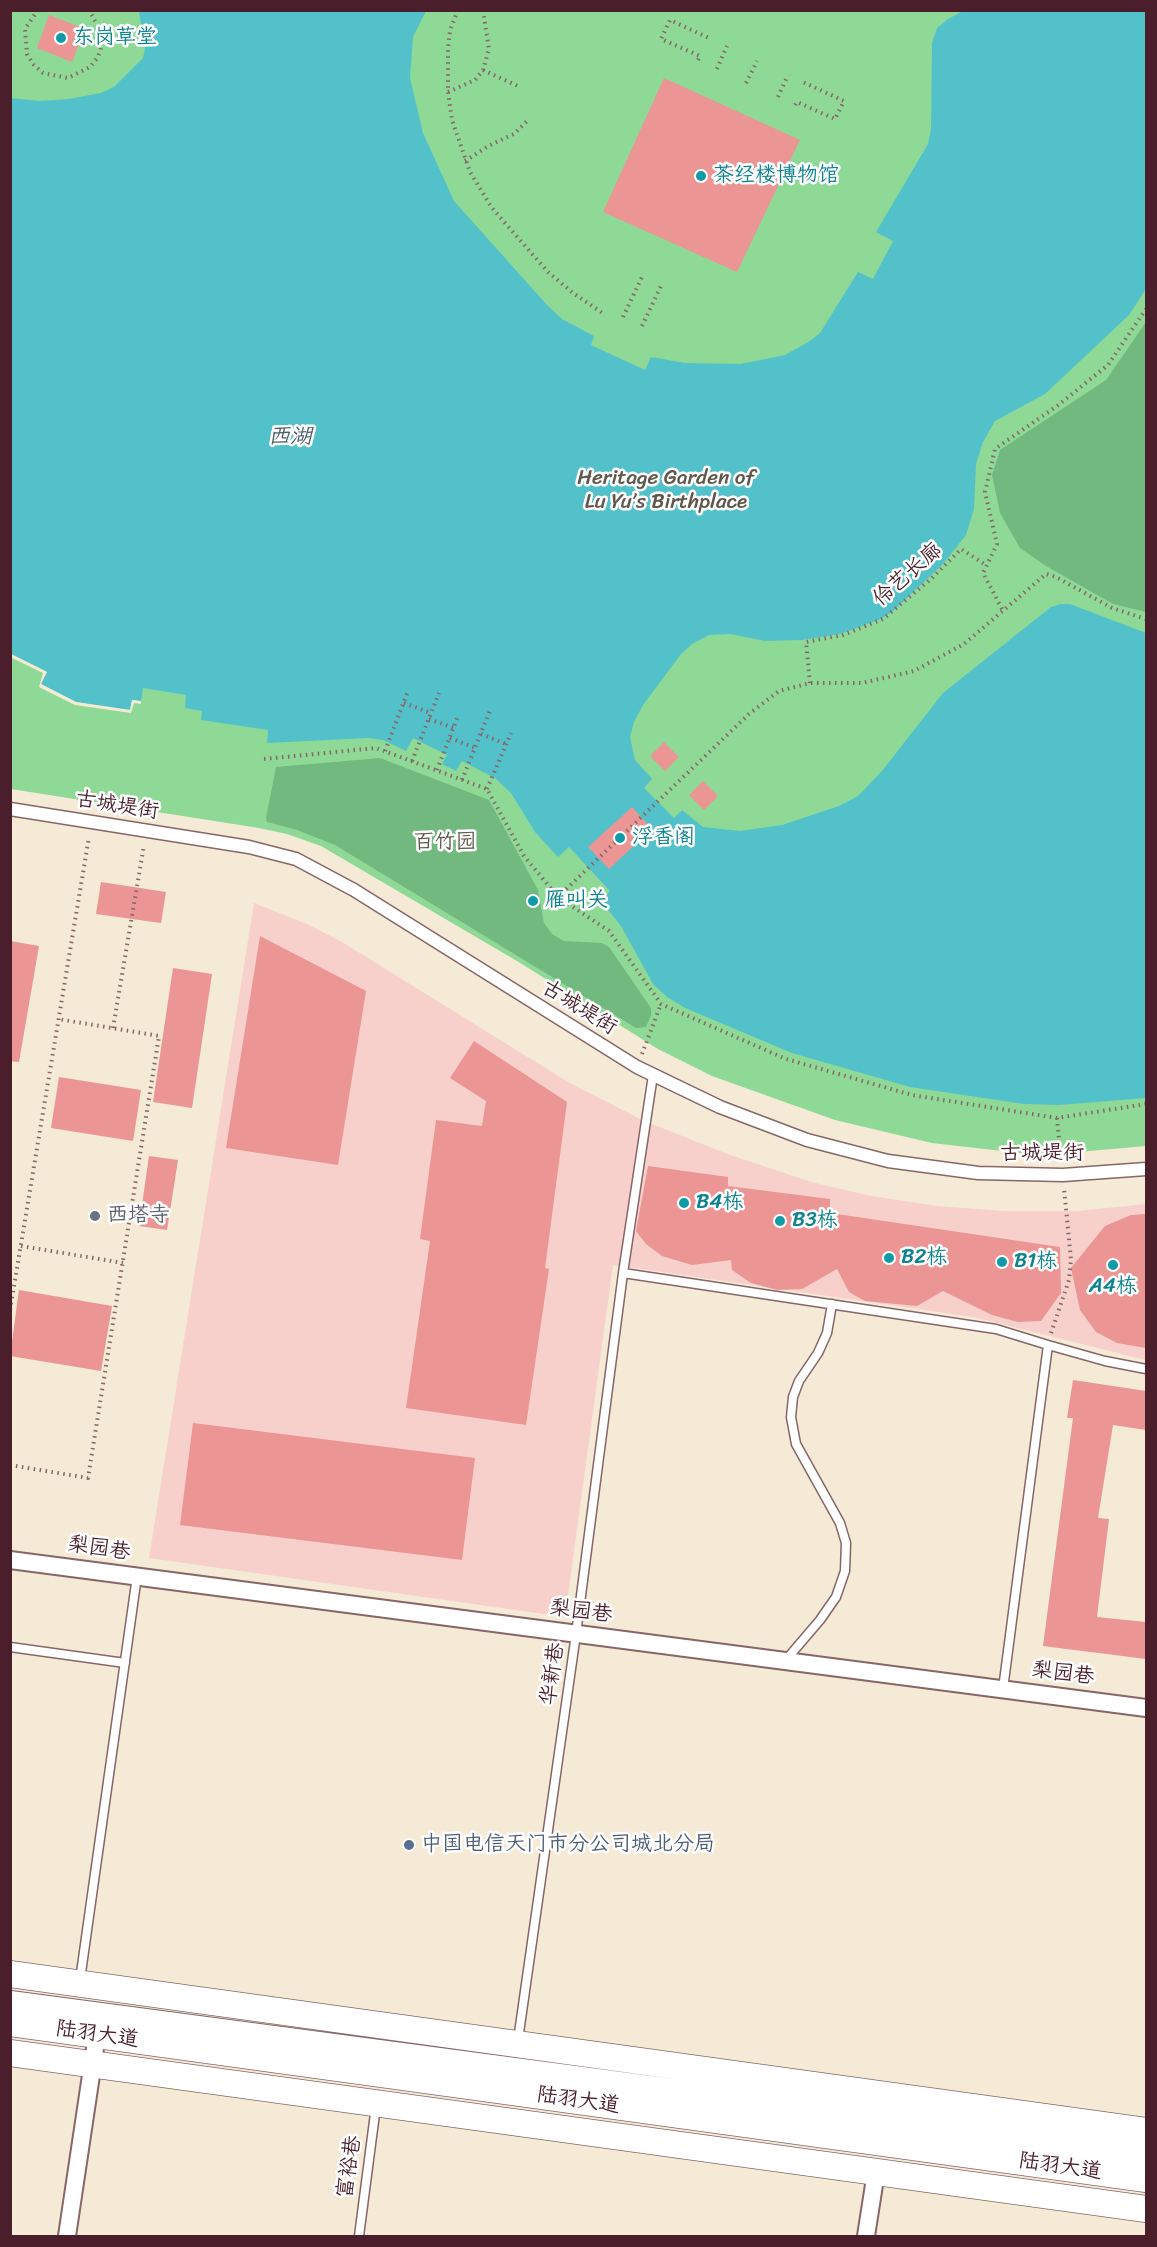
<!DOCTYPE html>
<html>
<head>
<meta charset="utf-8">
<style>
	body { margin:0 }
	#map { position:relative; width:1157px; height:2247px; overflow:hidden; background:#f4ead6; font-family:Sriracha,sans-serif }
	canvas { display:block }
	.frame { position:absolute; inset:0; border:12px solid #4a1f2b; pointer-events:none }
</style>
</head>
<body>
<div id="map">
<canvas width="1157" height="2247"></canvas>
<div class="frame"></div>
</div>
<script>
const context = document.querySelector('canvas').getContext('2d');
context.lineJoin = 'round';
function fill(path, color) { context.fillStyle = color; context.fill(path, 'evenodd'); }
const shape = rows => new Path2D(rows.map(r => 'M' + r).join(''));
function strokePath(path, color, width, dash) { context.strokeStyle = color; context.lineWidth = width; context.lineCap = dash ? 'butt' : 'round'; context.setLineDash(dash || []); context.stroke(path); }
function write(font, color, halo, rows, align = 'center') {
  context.font = font + ' Sriracha,"LXGW WenKai TC",sans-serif'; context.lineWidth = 5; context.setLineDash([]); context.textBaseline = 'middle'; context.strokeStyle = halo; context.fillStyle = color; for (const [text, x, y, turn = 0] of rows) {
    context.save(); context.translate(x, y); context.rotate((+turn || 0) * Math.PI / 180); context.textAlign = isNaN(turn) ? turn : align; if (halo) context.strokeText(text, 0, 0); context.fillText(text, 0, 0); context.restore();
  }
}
const built = shape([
	[254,903,307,924,342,942,568,1082,642,1120,730,1155,811,1182,871,1196,937,1206,1004,1211,1078,1211,1146,1204,1146,1360,973,1317,613,1265,565,1617,149,1558]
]);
const green = shape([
	[10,11,1146,11,1146,1146,1067,1153,1020,1153,932,1143,835,1120,712,1076,658,1049,517,961,321,846,287,834,259,828,11,789]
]);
const forest = shape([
	[1146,322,1146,612,1113,604,1046,566,1020,548,1000,513,992,475,1000,450,1106,380],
	[380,758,489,800,538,890,544,923,552,934,564,941,602,943,609,947,651,1008,651,1015,646,1027,636,1028,335,845,297,830,267,822,266,818,276,767]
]);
const water = shape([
	[139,11,426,11,413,37,410,78,423,133,454,201,547,305,562,319,594,336,591,345,645,370,651,357,685,363,741,364,785,355,810,341,820,333,858,272,873,279,893,241,876,232,928,144,931,129,932,43,937,28,948,19,963,11,1146,11,1146,289,1129,315,1045,394,995,421,983,442,976,464,974,509,966,535,943,564,893,611,881,619,840,634,802,640,765,641,730,634,709,635,692,644,681,654,643,705,634,722,630,737,635,760,652,779,644,788,674,818,682,810,703,827,740,831,782,825,839,806,858,796,882,771,943,693,1051,607,1061,604,1070,604,1146,633,1146,1098,1059,1105,1024,1104,910,1087,792,1053,685,1008,667,997,653,984,621,926,601,901,610,891,569,847,558,857,535,832,511,793,495,778,462,761,456,771,442,764,447,755,413,738,406,751,383,740,368,738,267,743,268,730,201,720,202,711,185,708,186,695,143,688,141,701,132,700,130,710,76,702,41,684,46,671,11,654,10,98,40,101,69,99,101,93,114,87,143,58,145,49]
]);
const pier = shape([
	[11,654,47,672,41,684,76,702,130,710,132,700,141,701,141,704,134,703,131,713,75,705,39,687,43,673,10,657]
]);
const building = shape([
	[49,15,85,29,72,62,37,48],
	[664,78,800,140,737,272,603,212],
	[664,742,679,757,665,771,650,756],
	[703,781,718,796,704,810,689,795],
	[632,807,652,829,609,869,588,847],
	[101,882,166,892,161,923,96,914],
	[260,936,366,991,338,1165,226,1148],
	[10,941,39,946,19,1062,10,1061],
	[173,968,212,974,192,1108,153,1102],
	[474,1041,567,1102,545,1268,549,1269,526,1425,406,1408,430,1241,420,1239,436,1120,482,1126,486,1101,450,1078],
	[59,1077,141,1090,133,1141,51,1128],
	[149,1156,178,1160,167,1230,139,1226],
	[648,1166,728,1177,728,1186,830,1199,830,1213,1060,1247,1061,1293,1041,1321,1018,1322,992,1315,943,1291,917,1306,865,1301,849,1292,837,1269,802,1289,777,1290,751,1283,732,1270,731,1260,692,1265,662,1256,646,1244,636,1231],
	[1146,1214,1146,1348,1117,1343,1096,1332,1080,1310,1071,1268,1105,1226,1131,1215],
	[19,1290,112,1306,101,1371,10,1356],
	[1073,1380,1146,1391,1146,1430,1113,1425,1098,1518,1109,1519,1097,1617,1146,1622,1146,1659,1043,1646,1073,1418,1067,1418],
	[193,1423,475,1458,462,1560,180,1525]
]);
const path = shape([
	[38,10,25,29,27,54,34,65,43,73,68,78,90,67,98,57,102,45,101,32,89,10],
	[458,10,450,30,448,48,448,92,452,120,470,172,492,208,548,272,573,293,604,314],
	[698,60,700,56,661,39,670,20,711,39],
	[717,69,727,46],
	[483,70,520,87],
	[746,83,757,61],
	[448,92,475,80,483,70,489,49,483,10],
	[778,97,788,75],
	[795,105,797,102,835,119,844,101,803,82],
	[465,161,490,145,514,134,529,119],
	[623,317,642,277],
	[642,326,661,286],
	[1002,609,983,573,997,544,985,492,995,449,1057,406,1108,365,1146,309],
	[810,683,806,642,843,635,883,619,932,578,961,549,986,565],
	[404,703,431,713],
	[429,719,454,728],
	[481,734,506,744],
	[450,738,475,748],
	[385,751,408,691],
	[264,759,376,748,487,789,524,856,558,897,749,714,779,691,810,683,862,683,914,671,964,644,1046,574,1056,577,1112,608,1146,619],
	[412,761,439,693],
	[437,770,458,716],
	[462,780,491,708],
	[487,789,511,733],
	[558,897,609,931,661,1004,786,1059,912,1095,1057,1118,1146,1104],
	[113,1028,144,845],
	[642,1054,661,1004],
	[1057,1118,1061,1160],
	[21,1246,123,1263],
	[10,1310,89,837],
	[1051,1333,1069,1280,1071,1260,1064,1188],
	[10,1465,88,1478,159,1036,58,1019]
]);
const service = shape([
	[623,1273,996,1329,1048,1345,1003,1689],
	[1048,1345,1105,1361,1146,1369],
	[10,1647,125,1663],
	[785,1661,820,1620,836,1597,845,1571,846,1543,840,1523,796,1444,791,1417,793,1397,799,1381,818,1353,827,1333,832,1304],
	[80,1980,137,1576],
	[518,2040,576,1634,623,1273,653,1075],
	[359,2236,376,2106]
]);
const pedestrian = shape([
	[10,809,249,847,296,859,354,890,637,1067,720,1107,807,1140,888,1161,978,1173,1063,1175,1146,1169]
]);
const minor = shape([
	[10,1560,1146,1708],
	[67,2236,97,2035],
	[866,2236,876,2172]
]);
const primary = shape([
	[10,1974,1146,2131],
	[10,2004,1146,2155],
	[10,2023,1146,2179],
	[10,2053,1146,2209]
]);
const markers = [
	[61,38,6,"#0f9aa8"],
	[701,176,6,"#0f9aa8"],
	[620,838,6,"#0f9aa8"],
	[533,901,6,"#0f9aa8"],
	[684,1203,6,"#0f9aa8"],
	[95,1216,6,"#6b7280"],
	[780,1221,6,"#0f9aa8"],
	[889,1258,6,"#0f9aa8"],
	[1002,1262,6,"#0f9aa8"],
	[1113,1265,6,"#0f9aa8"],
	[409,1845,6,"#5c6f8a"]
];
const cultureNames = [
	["东岗草堂",73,38],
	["茶经楼博物馆",713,176],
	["浮香阁",632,838],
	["雁叫关",545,901],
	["B4栋",696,1203],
	["B3栋",792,1221],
	["B2栋",901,1258],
	["B1栋",1014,1262],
	["A4栋",1113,1287,"center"]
];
const parkNames = [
	["Heritage Garden of",666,479],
	["Lu Yu’s Birthplace",666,503],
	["百竹园",445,843]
];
const streetNames = [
	["伶艺长廊",908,575,-41],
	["古城堤街",117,806,9],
	["古城堤街",579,1008,32],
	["古城堤街",1042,1154],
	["梨园巷",99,1549,8],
	["梨园巷",581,1612,7],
	["华新巷",553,1674,-82],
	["梨园巷",1063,1674,7],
	["陆羽大道",97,2035,8],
	["陆羽大道",578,2101,8],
	["富裕巷",350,2167,-82],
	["陆羽大道",1060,2167,8]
];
const worshipNames = [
	["西塔寺",107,1216]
];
const serviceNames = [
	["中国电信天门市分公司城北分局",421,1845]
];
const waterNames = [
	["西湖",290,437]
];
fill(built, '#f7d0cc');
fill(green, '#8ed996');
fill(forest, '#72b97f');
fill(water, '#53c1ca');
fill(pier, '#f4ead6');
fill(building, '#eb9594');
strokePath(service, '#866667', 11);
strokePath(pedestrian, '#866667', 15);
strokePath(minor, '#866667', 20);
strokePath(primary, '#866667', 28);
strokePath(path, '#866667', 4, [1.5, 4.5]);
strokePath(service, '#fff', 8);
strokePath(pedestrian, '#fff', 12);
strokePath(minor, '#fff', 16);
strokePath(primary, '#fff', 26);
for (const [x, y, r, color] of markers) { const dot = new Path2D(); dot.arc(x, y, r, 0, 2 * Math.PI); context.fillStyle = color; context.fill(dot); strokePath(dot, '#fff', 2); }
write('21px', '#0d838f', '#fff', cultureNames, 'left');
write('21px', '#5e574b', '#fff', parkNames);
write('21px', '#4a1f2b', '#fff', streetNames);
write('21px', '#5b616d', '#fff', worshipNames, 'left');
write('21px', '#4e5e75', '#fff', serviceNames, 'left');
write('italic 22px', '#4e606b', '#fff', waterNames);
</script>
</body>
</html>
